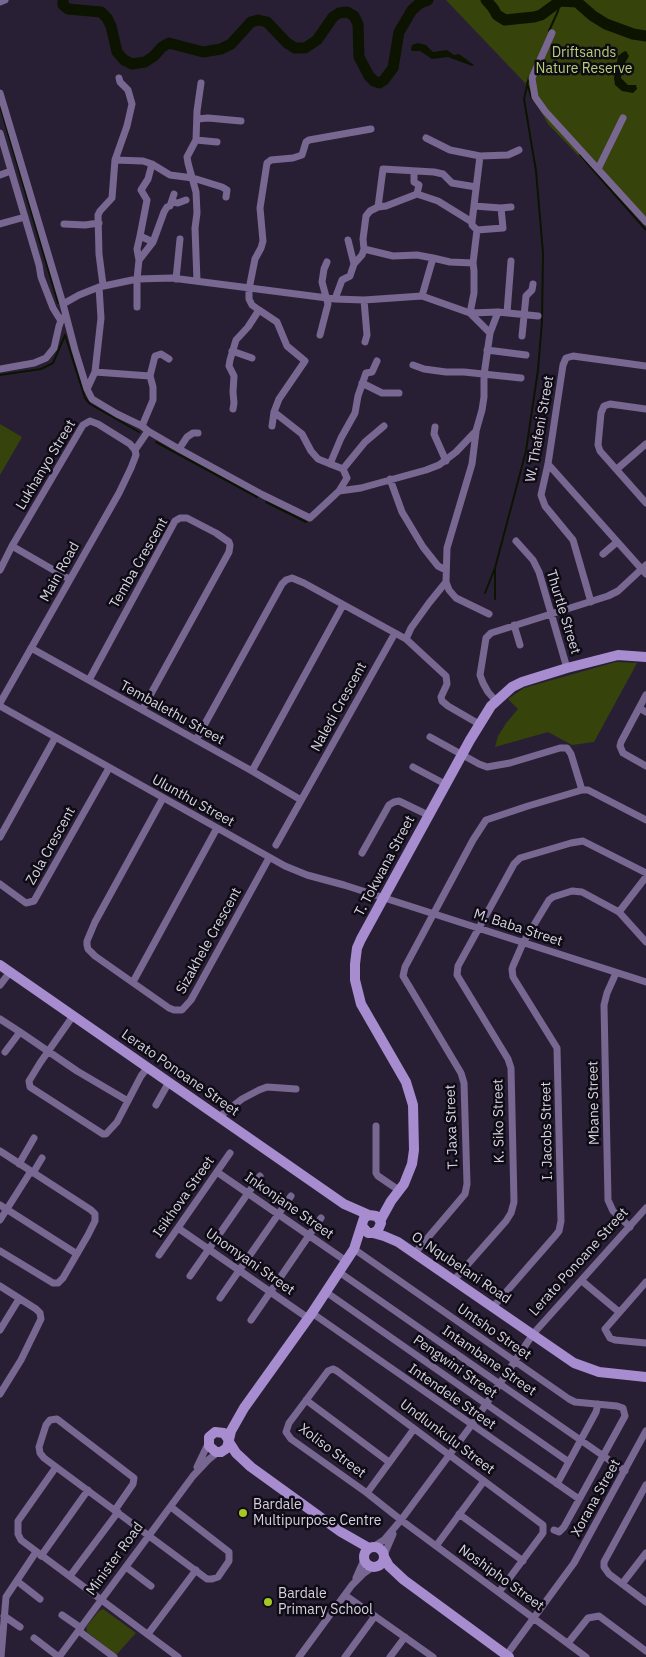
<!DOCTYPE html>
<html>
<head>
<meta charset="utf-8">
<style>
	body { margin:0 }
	canvas { display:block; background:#281f35 }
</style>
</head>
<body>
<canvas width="646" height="1657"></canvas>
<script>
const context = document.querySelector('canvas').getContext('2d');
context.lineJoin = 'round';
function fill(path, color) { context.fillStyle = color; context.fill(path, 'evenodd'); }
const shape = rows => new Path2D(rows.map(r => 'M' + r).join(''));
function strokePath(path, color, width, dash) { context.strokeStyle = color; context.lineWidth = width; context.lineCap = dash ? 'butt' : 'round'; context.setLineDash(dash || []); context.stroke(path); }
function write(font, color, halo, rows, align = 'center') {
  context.font = font + ' "IBM Plex Sans",sans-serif'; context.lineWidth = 5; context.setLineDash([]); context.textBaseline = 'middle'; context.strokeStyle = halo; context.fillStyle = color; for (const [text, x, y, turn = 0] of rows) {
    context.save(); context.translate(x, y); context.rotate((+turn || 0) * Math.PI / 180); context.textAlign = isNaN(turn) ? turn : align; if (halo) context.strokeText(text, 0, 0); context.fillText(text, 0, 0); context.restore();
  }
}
const green = shape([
	[446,0,646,0,646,226,548,124,525,83],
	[0,424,22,437,0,475],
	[616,662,637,663,594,742,572,745,548,732,495,747,498,736,507,722,518,709,508,699,524,688],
	[103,1609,136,1633,116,1655,87,1632,86,1627,99,1611]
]);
const water = shape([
	[418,43,426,45,433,52,447,50,454,55,459,54,474,65,472,66,448,57,432,59,420,51,412,51,411,49,412,45],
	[626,51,629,56,622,68,621,78,628,85,636,85,637,89,633,93,622,91,615,85,614,78,618,56,623,52]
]);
const stream = shape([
	[549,31,558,11,560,1],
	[527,83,531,96,533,100],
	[0,106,58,303],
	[580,155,646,230],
	[65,335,85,398,90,404,139,432],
	[0,375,41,369,53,363,65,335],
	[156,442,257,497],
	[266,502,306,522],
	[485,593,495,568,526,451,538,370,542,321,543,253,536,171,524,99,529,77],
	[495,599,495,569]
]);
const river = shape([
	[63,0,63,5,68,9,101,12,107,18,111,26,117,52,124,60,132,64,145,62,154,56,162,47,169,43,203,52,221,49,231,44,251,22,258,20,267,22,287,43,295,48,305,48,317,40,333,17,339,13,347,12,354,16,358,24,359,57,369,76,374,81,379,83,384,80,393,68,399,32,412,10,420,3,428,0],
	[486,0,493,8,497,15,505,20,534,17,541,15,560,1,577,2,593,16,606,24,633,34,646,36]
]);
const street = shape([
	[0,2,5,0],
	[552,33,532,78,535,97,545,111,646,222],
	[0,93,63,304,75,350,87,389,92,399,117,414,142,426,148,431,179,449,263,495,310,518,339,491,361,488,426,470,439,465,456,452,476,431,482,410,484,397,484,375,490,333,470,313,498,312,538,316],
	[197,119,208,118,241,121],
	[0,133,39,265,41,277,53,308,61,321],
	[426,138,450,150,480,156,508,155,519,150],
	[196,140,217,142],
	[115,160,143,161,152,164,170,175,193,178,222,187,227,190,226,197],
	[152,164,148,179,141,190,147,200,140,236,153,242],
	[598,169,623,118],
	[414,172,414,182,419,185,417,194],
	[0,175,11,171],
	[172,202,178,203,186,200],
	[474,206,501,208],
	[378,207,386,206,417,194,438,201,472,222,480,156],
	[0,224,25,217],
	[64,224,85,225,99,223],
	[477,230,503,228,501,208,511,207],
	[364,249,393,256,417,255,433,258,422,296],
	[433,258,450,262,473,263],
	[139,260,137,249,140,236],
	[354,264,362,255,364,249,363,239,366,216,370,211,378,207,383,169,434,172,443,174,452,183,476,187],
	[176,279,180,239],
	[197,281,195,228,197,213,196,192,188,163,187,157,196,140,197,111,201,83],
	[103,285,99,254,98,215,100,211,112,198,115,160,127,126,132,104,128,90,120,82,119,78],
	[99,287,137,279,172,278,335,299,364,300,422,296,470,313,474,293,474,271,473,263,477,230,472,225,472,222],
	[335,299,342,280,350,276,354,264,348,240],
	[364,300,367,335,365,342],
	[63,304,79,295,99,287,101,318,95,372,150,376,155,356,161,354,169,359],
	[137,307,137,279,139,260,153,242,164,212,167,207,170,206,174,194],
	[259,310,277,322,287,346,305,361,279,399,274,412,302,434,311,451,318,459,343,469,347,478,339,491],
	[507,313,511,261],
	[490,333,498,312],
	[320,335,328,304,322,282,324,269,327,262],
	[522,336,526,296,532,290,533,284],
	[487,350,526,355],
	[232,351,252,358],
	[413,365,424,369,446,372,464,372,521,378],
	[0,369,34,363,46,358,54,348,59,326,62,318],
	[362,383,382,393,399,393],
	[87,389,95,372],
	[233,409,234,403,233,392,234,376,229,366,230,360,236,340,248,327,259,310,252,305,249,299,249,289,255,259,261,248,263,241,260,208,267,163,271,160,293,158,302,155,306,142,309,140,371,129],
	[646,409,610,404,604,406,601,413,598,445,600,451,646,503],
	[142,426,153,400,153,387,150,376],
	[272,426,274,412],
	[435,427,434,434,446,461],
	[476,432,472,464,447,548,446,582,449,590,456,598,489,614],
	[179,449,187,437,193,433,198,433],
	[135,450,148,431],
	[330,464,341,438,355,413,358,396,366,373,372,372,377,361],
	[548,464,646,574],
	[343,469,365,442,384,426],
	[617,469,646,444],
	[390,479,402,512,423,547,438,566,446,570],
	[516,541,533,560,539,572,567,668],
	[12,546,69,579],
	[603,554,617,542],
	[0,570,12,546,83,425,90,421,98,424,130,444,135,450],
	[591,602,573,540,545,506,541,495,548,464,563,365,566,358,573,356,646,366],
	[514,625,520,645],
	[406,639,446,676,447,684,441,697,442,701,448,706,479,724],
	[31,648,252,771,301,800],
	[89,680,175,521,180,518,187,518,216,533,229,542,230,545,229,552,142,710],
	[646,695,621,742,620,746,623,753,646,766],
	[496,701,488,692,483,683,480,675,486,638,491,633,608,596,618,591,646,565],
	[0,703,119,493,131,468,136,455,135,450],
	[0,706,285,866,307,875,344,885,646,982],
	[639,708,646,712],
	[430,737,479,764,487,767,510,763,560,748,567,748,571,754,582,790],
	[196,740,282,584,286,580,292,578,304,583,406,639,411,628,429,603,446,582],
	[413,767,445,784],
	[252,771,343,605],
	[163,798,95,922,87,941,87,945,88,949,95,956,169,1008,174,1010,182,1010,191,1000,269,858],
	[0,837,55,738],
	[276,845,395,633],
	[362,853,389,805,394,802,399,801,428,815],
	[0,884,26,903,34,901,109,768],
	[619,912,646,877],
	[616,973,607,993,604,1005,608,1200,613,1211,630,1227],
	[133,982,217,828],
	[0,985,10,972],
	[73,1016,40,1063,29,1081,30,1087,103,1134,106,1134,117,1122,141,1076,148,1067],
	[0,1019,20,1032,5,1052],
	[20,1032,77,1071,128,1101],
	[156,1105,169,1082],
	[219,1117,242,1099,259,1090,267,1087,296,1089],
	[376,1126,376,1173,378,1176,400,1191],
	[0,1151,91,1210,95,1214,95,1221,88,1235,63,1278,58,1283,53,1283,0,1251],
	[19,1164,34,1138],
	[217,1172,346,1261],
	[33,1173,42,1158],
	[0,1205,77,1254],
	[0,1220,31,1171],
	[178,1228,308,1318],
	[354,1249,569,1399,575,1402,617,1406,623,1408,625,1416,564,1527,559,1532,554,1530],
	[414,1254,465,1194,467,1184,464,1083,461,1073,403,976,405,967,473,840,486,820,528,806,582,790,588,790,646,820],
	[159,1255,230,1153],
	[339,1272,625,1471],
	[190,1276,260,1176],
	[454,1280,506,1221,511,1213,514,1202,511,1068,508,1059,457,975,458,966,514,864,520,858,571,843,583,841,646,873],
	[582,1281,619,1312],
	[646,1282,605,1329,610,1338,615,1340,646,1343],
	[0,1286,36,1309,40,1313,41,1319,21,1360,0,1394],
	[326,1292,569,1462],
	[220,1298,291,1196],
	[493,1307,555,1236,559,1231,561,1221,557,1048,513,977,512,969,513,966,523,943,549,900,553,897,572,891,582,892,619,912,646,942],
	[312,1313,579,1499],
	[251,1320,321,1218],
	[0,1330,19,1299],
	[306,1400,389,1462],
	[56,1467,18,1521,18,1534,21,1540,178,1657],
	[197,1467,208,1444],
	[557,1484,596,1412,598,1404],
	[646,1485,604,1562,604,1567,609,1574,646,1602],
	[367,1493,414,1429],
	[115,1510,133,1484,134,1478,57,1419,50,1420,46,1425,39,1447,40,1453,44,1458,207,1579,212,1579,218,1577,229,1561,229,1552,171,1507],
	[459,1514,523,1561],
	[436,1546,484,1481],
	[373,1547,384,1540,401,1520,476,1419,533,1334,646,1208],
	[384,1555,393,1534],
	[41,1556,88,1490],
	[126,1567,151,1586],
	[70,1576,118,1512],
	[356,1578,364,1560],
	[17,1581,40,1599],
	[622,1584,646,1553],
	[499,1592,543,1533,543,1525,337,1371,333,1369,328,1371,289,1423,286,1432,291,1439,367,1493,401,1520,586,1657],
	[345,1595,433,1657],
	[62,1615,81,1628],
	[4,1616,20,1627],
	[79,1631,114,1657],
	[148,1634,196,1570],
	[34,1638,59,1657],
	[568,1643,588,1618,599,1616,646,1651],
	[1,1657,6,1597,36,1552],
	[59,1657,193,1476,208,1460,218,1452],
	[299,1657,352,1585,363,1574,373,1567],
	[345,1657,375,1616],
	[390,1657,405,1637],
	[505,1657,574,1563,646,1431]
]);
const secondary = shape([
	[0,965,344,1204,369,1215],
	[380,1221,391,1201,404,1184,412,1164,414,1150,413,1105,406,1082,361,1004,355,980,355,964,357,948,361,939,470,740,491,706,512,687,522,682,567,668,618,655,646,657],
	[373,1233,384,1236,398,1242,574,1363,599,1372,646,1377],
	[228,1439,224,1433,215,1432,209,1437,209,1446,216,1452,221,1452,227,1448,231,1431,244,1408,312,1313,354,1249,364,1218,369,1215,376,1216,379,1219,381,1223,378,1230,373,1233,368,1233,362,1226],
	[229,1442,236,1453,251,1467,341,1532,369,1548],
	'364 1557a10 10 0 1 1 20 0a10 10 0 1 1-20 0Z',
	[384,1557,389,1566,404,1580,509,1657]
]);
const markers = [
	[243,1513,5,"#a5c822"],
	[268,1602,5,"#a5c822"]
];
const parkNames = [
	["Driftsands",584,53],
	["Nature Reserve",584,69]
];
const streetNames = [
	["W. Thafeni Street",540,429,-80],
	["Lukhanyo Street",46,465,-59],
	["Temba Crescent",139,563,-60],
	["Main Road",60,572,-61],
	["Thurtle Street",563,612,73],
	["Naledi Crescent",339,707,-61],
	["Tembalethu Street",172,713,29],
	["Ulunthu Street",193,801,29],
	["Zola Crescent",51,846,-61],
	["T. Tokwana Street",385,866,-62],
	["M. Baba Street",518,928,18],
	["Sizakhele Crescent",209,941,-61],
	["Lerato Ponoane Street",180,1073,35],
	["Mbane Street",594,1103,-91],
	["K. Siko Street",499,1121,-91],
	["T. Jaxa Street",452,1127,-92],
	["I. Jacobs Street",547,1131,-91],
	["Isikhova Street",184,1197,-55],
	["Inkonjane Street",289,1206,35],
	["Unomyani Street",250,1262,35],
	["Lerato Ponoane Street",579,1262,-48],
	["O. Nqubelani Road",461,1268,34],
	["Untsho Street",494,1332,35],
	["Intambane Street",489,1361,35],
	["Pengwini Street",455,1367,35],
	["Intendele Street",452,1397,35],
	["Undlunkulu Street",447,1437,37],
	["Xoliso Street",332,1451,37],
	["Xorana Street",596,1498,-61],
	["Minister Road",115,1559,-54],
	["Noshipho Street",501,1578,36]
];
const poiNames = [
	["Bardale",253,1505],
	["Multipurpose Centre",253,1521],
	["Bardale",278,1594],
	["Primary School",278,1610]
];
fill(green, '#36430b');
fill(water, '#0c1300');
strokePath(stream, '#0c1300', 2);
strokePath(river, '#0c1300', 11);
strokePath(street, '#776791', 7);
strokePath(secondary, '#a78dd0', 10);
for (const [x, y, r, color] of markers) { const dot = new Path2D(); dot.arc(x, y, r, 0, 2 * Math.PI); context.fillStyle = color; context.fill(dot); strokePath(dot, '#0f0b15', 2); }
write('14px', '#b7d076', '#0f0b15', parkNames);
write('14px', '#d7d2e0', '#0f0b15', streetNames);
write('14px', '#d7d2e0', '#0f0b15', poiNames, 'left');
</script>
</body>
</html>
